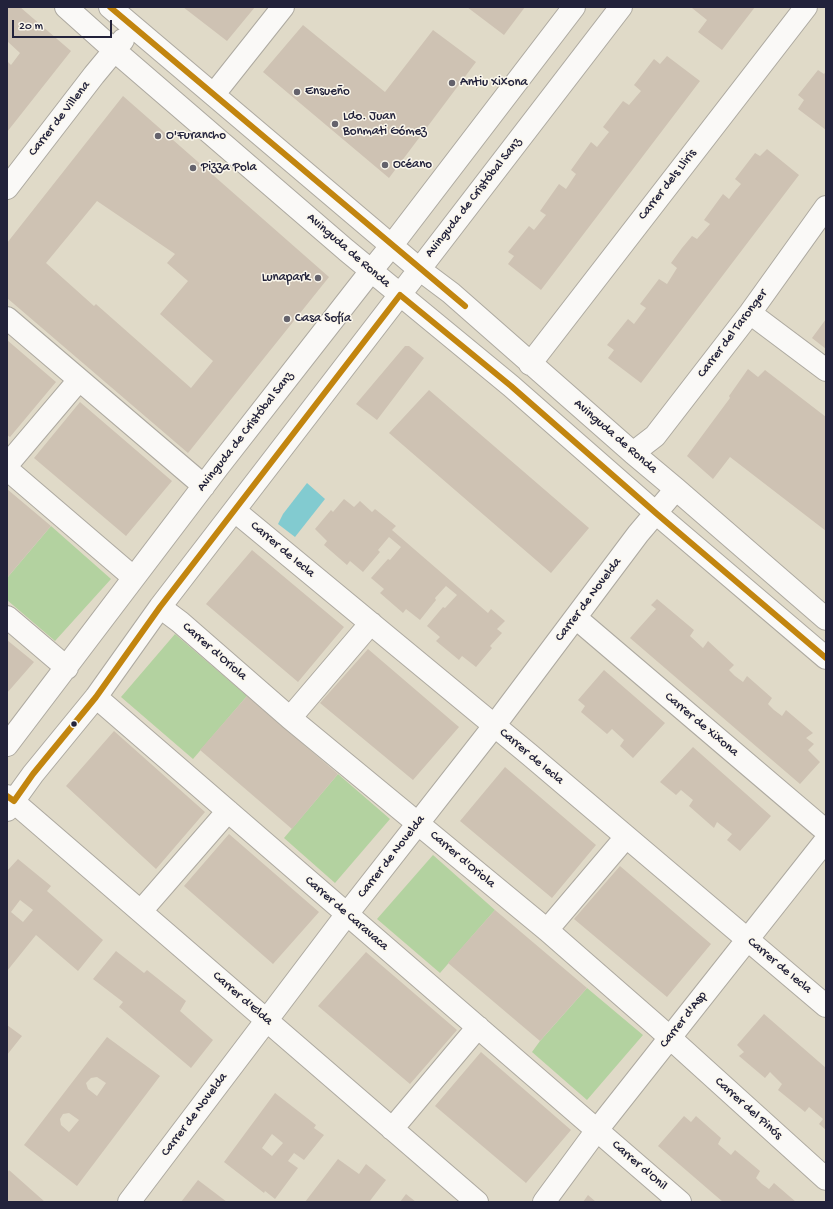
<!DOCTYPE html>
<html>
<head>
<meta charset="utf-8">
<style>
	body { margin:0 }
	#map { position:relative; width:833px; height:1209px; overflow:hidden; background:#e0dac8; font-family:"Gochi Hand",sans-serif }
	canvas { display:block }
	.frame { position:absolute; inset:0; border:8px solid #22223b; pointer-events:none }
	.scale { position:absolute; left:12px; top:20px; width:100px; height:18px; box-sizing:border-box; border:2px solid #22223b; border-top:0; padding-left:5px; font-size:12px; line-height:14px; white-space:nowrap; color:#22223b; -webkit-text-stroke:3px #fbf7ec; paint-order:stroke }
</style>
</head>
<body>
<div id="map">
<canvas width="833" height="1209"></canvas>
<div class="frame"></div>
<div class="scale">20 m</div>
</div>
<script>
const context = document.querySelector('canvas').getContext('2d');
context.lineJoin = 'round';
function fill(path, color) { context.fillStyle = color; context.fill(path, 'evenodd'); }
const shape = rows => new Path2D(rows.map(r => 'M' + r).join(''));
function strokePath(path, color, width, dash) { context.strokeStyle = color; context.lineWidth = width; context.lineCap = dash ? 'butt' : 'round'; context.setLineDash(dash || []); context.stroke(path); }
function write(font, color, halo, rows, align = 'center') {
  context.font = font + ' "Gochi Hand",sans-serif'; context.lineWidth = 3; context.setLineDash([]); context.textBaseline = 'middle'; context.strokeStyle = halo; context.fillStyle = color; for (const [text, x, y, turn = 0] of rows) {
    context.save(); context.translate(x, y); context.rotate((+turn || 0) * Math.PI / 180); context.textAlign = isNaN(turn) ? turn : align; if (halo) context.strokeText(text, 0, 0); context.fillText(text, 0, 0); context.restore();
  }
}
const green = shape([
	[51,526,111,579,55,641,7,600,7,578],
	[175,634,247,696,193,759,121,697],
	[338,774,390,819,335,883,284,838],
	[433,855,495,910,440,973,377,919],
	[587,988,643,1035,587,1100,532,1052,540,1041]
]);
const water = shape([
	[307,483,325,499,295,537,278,524,283,514]
]);
const building = shape([
	[7,7,20,7,71,51,7,132,7,61,11,65,20,53,7,41],
	[183,7,255,7,227,41],
	[467,7,525,7,504,35],
	[693,7,755,7,722,50,698,32,707,20,692,8],
	[303,25,385,92,433,30,476,62,389,178,263,72],
	[667,56,700,81,541,290,508,264,514,256,508,252,529,226,534,230,546,215,540,211,559,184,566,189,576,174,571,170,591,142,597,147,609,132,603,127,623,101,629,105,641,91,634,85,654,59,660,64],
	[818,70,824,74,826,71,826,130,798,109,804,100,798,95],
	[123,96,329,277,188,453,7,298,7,243],
	[97,201,175,254,167,263,188,281,160,314,213,361,191,388,97,305,96,304,94,306,46,263],
	[767,149,799,175,641,383,608,358,614,350,607,345,628,319,634,324,646,308,640,304,659,279,667,284,677,268,671,263,682,248,692,236,697,239,710,224,704,220,723,194,729,199,735,191,741,184,735,179,755,153,760,156],
	[826,319,826,349,812,338],
	[7,340,56,382,10,437,7,435],
	[405,346,409,346,424,358,377,420,356,404],
	[748,369,758,377,765,370,826,417,826,531,730,457,713,479,687,456,730,398,729,396],
	[429,390,589,528,551,573,389,433],
	[80,402,172,481,126,536,34,458],
	[7,489,51,526,7,578],
	[344,499,354,507,360,501,372,512,375,509,396,526,392,530,488,613,491,609,505,621,497,629,502,633,490,646,492,648,476,667,462,656,459,660,436,641,440,637,427,626,443,607,445,608,457,595,446,586,435,598,436,600,420,620,406,609,403,613,380,593,384,589,371,578,388,559,390,560,401,547,389,537,378,550,380,552,363,572,350,561,347,565,324,545,327,541,315,529,331,510,333,512],
	[252,550,344,627,298,682,206,604],
	[657,599,694,630,690,636,703,648,708,641,734,665,729,670,735,676,743,682,747,676,772,698,768,704,774,710,782,716,786,710,813,733,806,738,814,744,808,750,820,762,800,784,630,638,656,609,651,605],
	[7,640,34,662,7,693],
	[368,649,459,727,413,780,320,703],
	[604,670,665,723,633,758,620,746,624,740,612,729,607,734,581,712,585,706,578,700],
	[247,696,338,774,292,829,200,750],
	[114,731,205,812,156,869,66,786],
	[693,747,771,816,740,851,727,840,732,834,717,822,714,828,689,806,693,800,681,790,676,795,660,782],
	[505,767,596,845,552,898,460,821],
	[229,834,319,912,273,964,184,886],
	[18,859,51,886,47,891,103,940,78,971,36,935,7,971,7,871],
	[20,900,33,910,23,922,11,912],
	[620,866,711,944,667,997,574,919],
	[495,910,587,988,540,1041,448,963],
	[116,951,144,973,147,970,186,1001,180,1011,213,1040,191,1068,119,1007,123,1002,93,979],
	[366,952,457,1030,410,1084,318,1006],
	[764,1014,826,1068,826,1130,819,1124,823,1119,809,1107,805,1112,778,1090,782,1084,770,1072,765,1078,739,1056,744,1052,737,1045],
	[7,1025,22,1036,7,1055],
	[107,1037,160,1076,77,1186,24,1145],
	[97,1077,106,1083,97,1096,88,1089,86,1083,91,1078],
	[69,1113,79,1120,69,1132,61,1125,60,1119,63,1114],
	[481,1052,571,1130,526,1183,435,1106],
	[275,1093,316,1125,314,1128,324,1135,304,1160,294,1153,288,1161,298,1168,275,1199,265,1191,264,1193,224,1162],
	[272,1134,283,1143,272,1156,262,1148],
	[684,1116,691,1122,696,1116,721,1138,718,1144,731,1155,735,1150,760,1171,756,1178,762,1184,769,1189,774,1183,796,1202,723,1202,658,1146],
	[338,1159,359,1174,366,1164,386,1180,369,1202,305,1202],
	[9,1170,45,1202,7,1202,7,1173],
	[198,1180,227,1202,181,1202],
	[406,1194,416,1202,400,1202],
	[588,1195,596,1202,583,1202]
]);
const minor = shape([
	[66,7,114,50,346,250,511,386,657,514,826,658],
	[110,7,419,269,451,293,633,453,676,489,826,619],
	[214,94,283,7],
	[7,188,94,75,123,40],
	[750,313,826,370],
	[7,318,204,486],
	[530,364,806,7],
	[633,453,655,436,750,313,826,207],
	[7,465,79,380],
	[7,469,133,577],
	[235,511,530,755,826,1006],
	[160,607,180,622,290,718,547,930,658,1027,826,1179],
	[7,617,67,668],
	[576,618,826,831],
	[96,697,680,1202],
	[290,718,371,623],
	[7,745,218,467,371,271,392,245,574,7],
	[7,796,477,1202],
	[7,810,33,774,96,697,160,607,621,7],
	[141,911,228,811],
	[547,930,626,837],
	[392,1129,478,1027],
	[129,1202,347,914,494,726,638,534,676,489],
	[544,1202,597,1130,826,840]
]);
const bus1 = shape([
	[110,7,465,306],
	[7,796,14,801,33,774,96,697,160,607,400,295,511,386,657,514,826,658]
]);
const markers = [
	[452,83,4,"#64626c"],
	[297,92,4,"#64626c"],
	[335,124,4,"#64626c"],
	[158,136,4,"#64626c"],
	[385,165,4,"#64626c"],
	[193,168,4,"#64626c"],
	[318,278,4,"#64626c"],
	[287,319,4,"#64626c"],
	[74,724,3.5,"#22223b"]
];
const poiNames = [
	["Antiu Xixona",460,83],
	["Ensueño",305,92],
	["Ldo. Juan",343,117],
	["Bonmati Gómez",343,132],
	["O'Furancho",166,136],
	["Océano",393,165],
	["Pizza Pola",201,168],
	["Lunapark",310,278,"right"],
	["Casa Sofía",295,319]
];
const streetNames = [
	["Carrer de Villena",60,119,-52],
	["Carrer dels Lliris",668,185,-52],
	["Avinguda de Cristóbal Sanz",474,198,-52],
	["Avinguda de Ronda",348,251,41],
	["Carrer del Taronger",733,334,-53],
	["Avinguda de Cristóbal Sanz",246,432,-52],
	["Avinguda de Ronda",615,437,41],
	["Carrer de Iecla",282,550,40],
	["Carrer de Novelda",589,600,-53],
	["Carrer d'Oriola",214,652,41],
	["Carrer de Xixona",701,725,40],
	["Carrer de Iecla",531,757,40],
	["Carrer de Novelda",392,857,-52],
	["Carrer d'Oriola",462,860,40],
	["Carrer de Caravaca",346,914,41],
	["Carrer de Iecla",779,966,40],
	["Carrer d'Elda",242,999,41],
	["Carrer d'Asp",684,1020,-52],
	["Carrer del Pinós",748,1109,42],
	["Carrer de Novelda",195,1115,-53],
	["Carrer d'Onil",639,1166,41]
];
fill(green, '#b3d2a0');
fill(water, '#82cbd0');
fill(building, '#cec2b3');
strokePath(minor, '#ada9a0', 24);
strokePath(minor, '#faf9f7', 22);
strokePath(bus1, '#c2850f', 6);
for (const [x, y, r, color] of markers) { const dot = new Path2D(); dot.arc(x, y, r, 0, 2 * Math.PI); context.fillStyle = color; context.fill(dot); strokePath(dot, '#fbf7ec', 1.5); }
write('13px', '#22223b', '#fbf7ec', poiNames, 'left');
write('13px', '#22223b', '#fbf7ec', streetNames);
</script>
</body>
</html>
